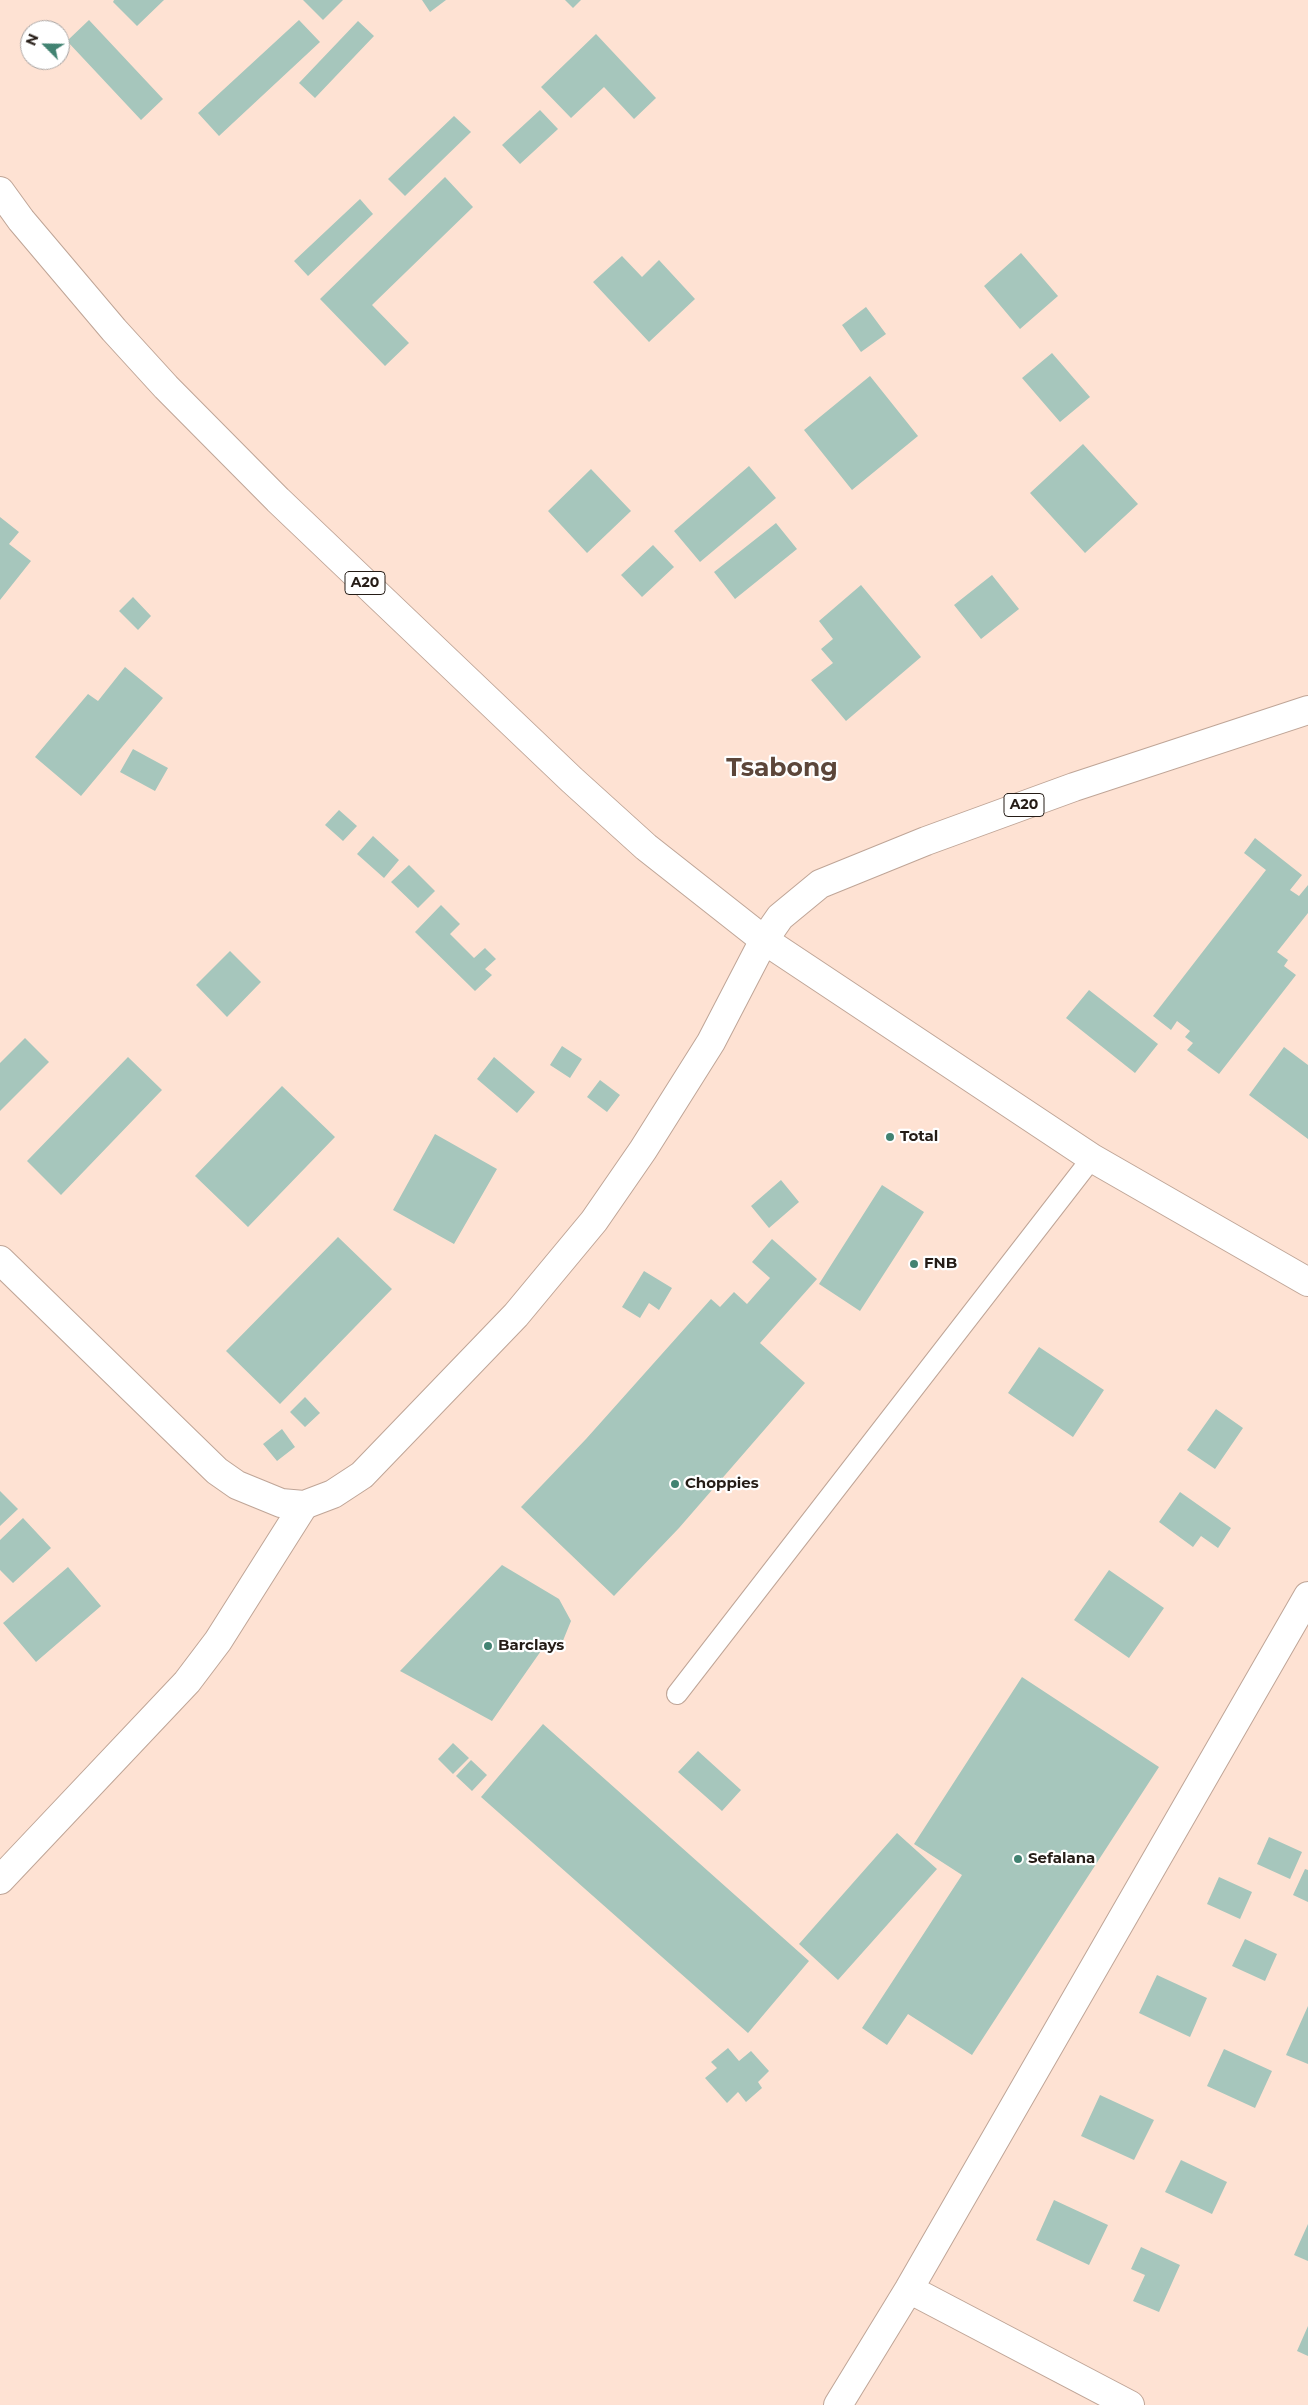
<!DOCTYPE html>
<html>
<head>
<meta charset="utf-8">
<style>
	body { margin:0 }
	#map { position:relative; width:1308px; height:2405px; overflow:hidden; background:#fee2d3; font-family:Montserrat,sans-serif }
	canvas { display:block }
	.north { position:absolute; left:20px; top:20px; width:50px; height:50px; box-sizing:border-box; background:#fff; border:1px solid #a8a4a2; border-radius:50%; rotate:293deg; font-size:14px; font-weight:700; line-height:20px; text-align:center; color:#251c16 }
	.north::after { content:''; display:block; margin:auto; width:18px; height:22px; background:#428372; clip-path:polygon(50% 0,100% 100%,50% 72%,0 100%) }
</style>
</head>
<body>
<div id="map">
<canvas width="1308" height="2405"></canvas>
<div class="north">N</div>
</div>
<script>
const context = document.querySelector('canvas').getContext('2d');
context.lineJoin = 'round';
function fill(path, color) { context.fillStyle = color; context.fill(path, 'evenodd'); }
const shape = rows => new Path2D(rows.map(r => 'M' + r).join(''));
function strokePath(path, color, width, dash) { context.strokeStyle = color; context.lineWidth = width; context.lineCap = dash ? 'butt' : 'round'; context.setLineDash(dash || []); context.stroke(path); }
function write(font, color, halo, rows, align = 'center') {
  context.font = font + ' Montserrat,sans-serif'; context.lineWidth = 4.5; context.setLineDash([]); context.textBaseline = 'middle'; context.strokeStyle = halo; context.fillStyle = color; for (const [text, x, y, turn = 0] of rows) {
    context.save(); context.translate(x, y); context.rotate((+turn || 0) * Math.PI / 180); context.textAlign = isNaN(turn) ? turn : align; if (halo) context.strokeText(text, 0, 0); context.fillText(text, 0, 0); context.restore();
  }
}
const building = shape([
	[114,0,164,0,137,26,113,2],
	[303,0,343,0,323,20],
	[422,0,446,0,430,12],
	[565,0,581,0,573,8],
	[89,20,163,99,141,120,67,41],
	[299,20,320,42,219,136,198,113],
	[358,21,374,36,315,98,299,83],
	[596,34,656,98,634,119,604,87,571,118,541,87],
	[540,110,558,129,520,164,502,145],
	[454,116,471,132,405,196,388,179],
	[445,177,473,207,372,305,409,343,385,366,320,299],
	[360,199,373,214,308,276,294,261],
	[1021,253,1058,296,1020,329,984,286],
	[622,256,642,277,659,260,695,299,649,342,593,282],
	[866,307,886,334,861,352,842,325],
	[1052,353,1090,397,1060,422,1022,378],
	[870,376,918,436,852,490,804,430],
	[1083,444,1138,504,1085,553,1030,493],
	[749,466,776,498,700,562,674,531],
	[591,469,631,511,587,553,548,511],
	[0,517,19,532,9,544,31,561,0,600],
	[776,523,797,549,735,599,714,572],
	[653,545,674,567,642,597,621,575],
	[992,575,1019,609,981,639,954,605],
	[861,585,921,657,846,721,811,680,833,663,821,649,833,639,819,621],
	[133,597,151,616,138,630,119,611],
	[125,667,163,698,81,796,35,757,88,694,98,701],
	[133,749,168,768,155,791,120,772],
	[339,810,357,826,343,841,325,825],
	[373,836,399,860,384,878,357,854],
	[1255,838,1302,875,1290,890,1299,896,1308,885,1308,913,1277,952,1288,960,1284,966,1296,975,1219,1074,1187,1050,1193,1043,1185,1037,1190,1031,1177,1021,1171,1030,1153,1016,1266,870,1244,853],
	[409,865,435,891,418,908,391,882],
	[441,905,460,924,450,934,474,958,485,948,496,959,485,969,492,975,475,991,415,932],
	[230,951,261,982,227,1017,196,985],
	[1089,990,1158,1044,1135,1073,1066,1018],
	[25,1038,49,1062,0,1111,0,1063],
	[562,1046,582,1059,570,1078,550,1065],
	[1284,1047,1308,1065,1308,1139,1249,1095],
	[128,1057,162,1090,61,1195,27,1161],
	[494,1057,535,1092,517,1113,477,1079],
	[600,1080,620,1095,607,1112,587,1097],
	[282,1086,335,1137,248,1227,195,1176],
	[435,1134,497,1169,454,1244,393,1210],
	[781,1180,799,1202,769,1228,751,1206],
	[882,1185,924,1212,860,1311,819,1284],
	[338,1237,392,1289,280,1404,226,1351],
	[772,1239,817,1279,760,1343,805,1383,679,1528,614,1596,521,1507,586,1439,711,1299,720,1307,734,1292,747,1304,770,1278,752,1262],
	[644,1271,672,1288,659,1310,649,1303,640,1318,622,1307],
	[1039,1347,1104,1390,1073,1437,1008,1393],
	[305,1397,320,1413,305,1427,290,1412],
	[1216,1409,1243,1428,1215,1469,1187,1450],
	[282,1429,295,1447,277,1461,263,1444],
	[0,1491,18,1509,0,1526],
	[1180,1492,1231,1528,1218,1548,1201,1536,1193,1547,1159,1522],
	[23,1518,51,1548,13,1583,0,1570,0,1540],
	[502,1565,559,1599,571,1621,562,1643,543,1648,492,1721,400,1671],
	[68,1567,101,1606,36,1662,3,1623],
	[1109,1570,1164,1608,1129,1658,1074,1620],
	[1022,1677,1159,1767,972,2055,908,2014,887,2045,862,2028,962,1875,914,1844],
	[543,1724,809,1961,748,2033,481,1797],
	[453,1743,469,1758,453,1774,438,1759],
	[698,1751,741,1790,722,1811,678,1772],
	[471,1760,487,1775,472,1791,456,1776],
	[897,1833,937,1869,838,1980,799,1944],
	[1269,1837,1302,1852,1290,1879,1257,1864],
	[1305,1869,1308,1870,1308,1902,1293,1895],
	[1219,1877,1252,1892,1240,1919,1207,1904],
	[1245,1939,1277,1954,1265,1981,1232,1966],
	[1157,1975,1207,1998,1190,2037,1139,2013],
	[1308,2006,1308,2064,1286,2055],
	[728,2048,739,2061,751,2051,769,2071,758,2082,762,2088,746,2102,738,2092,727,2103,705,2078,717,2068,711,2062],
	[1224,2049,1272,2071,1255,2108,1207,2086],
	[1100,2095,1154,2120,1134,2160,1081,2136],
	[1181,2160,1227,2182,1212,2214,1165,2192],
	[1054,2200,1108,2225,1089,2265,1036,2240],
	[1308,2224,1308,2261,1294,2255],
	[1141,2247,1180,2265,1159,2312,1133,2301,1145,2275,1131,2269],
	[1308,2326,1308,2356,1297,2351]
]);
const service = shape([
	[677,1694,1092,1158]
]);
const minor = shape([
	[0,1880,187,1682,218,1641,304,1505],
	[909,2289,1130,2405],
	[838,2405,909,2289,1308,1596]
]);
const tertiary = shape([
	[0,1260,217,1471,237,1485,281,1503,304,1505,333,1494,362,1475,516,1315,594,1221,643,1150,711,1042,764,940]
]);
const secondary = shape([
	[764,940,1092,1158,1308,1282]
]);
const primary = shape([
	[0,191,21,220,114,330,166,387,278,500,572,780,646,847,764,940,780,917,820,884,926,841,1074,787,1308,710]
]);
const markers = [
	[890,1137,5,"#428372"],
	[914,1264,5,"#428372"],
	[675,1484,5,"#428372"],
	[488,1646,5,"#428372"],
	[1018,1859,5,"#428372"]
];
const shields = [
	[365,583,40],
	[1024,805,40]
];
const shieldNames = [
	["A20",365,583],
	["A20",1024,805]
];
const poiNames = [
	["Total",900,1137],
	["FNB",924,1264],
	["Choppies",685,1484],
	["Barclays",498,1646],
	["Sefalana",1028,1859]
];
const townNames = [
	["Tsabong",782,769]
];
fill(building, '#a6c6bc');
strokePath(service, '#bfa597', 22);
strokePath(minor, '#bfa597', 30);
strokePath(tertiary, '#bfa597', 30);
strokePath(secondary, '#bfa597', 30);
strokePath(primary, '#bfa597', 30);
strokePath(service, '#fff', 20);
strokePath(minor, '#fff', 28);
strokePath(tertiary, '#fff', 28);
strokePath(secondary, '#fff', 28);
strokePath(primary, '#fff', 28);
for (const [x, y, r, color] of markers) { const dot = new Path2D(); dot.arc(x, y, r, 0, 2 * Math.PI); context.fillStyle = color; context.fill(dot); strokePath(dot, '#fff', 2); }
for (const [x, y, w] of shields) { const box = new Path2D(); box.roundRect(x - w / 2, y - 11.5, w, 23, 4); context.fillStyle = '#fff'; context.fill(box); strokePath(box, '#251c16', 1); }
write('bold 14px', '#251c16', null, shieldNames);
write('bold 15px', '#251c16', '#fff', poiNames, 'left');
write('bold 25px', '#5c463a', '#fff', townNames);
</script>
</body>
</html>
